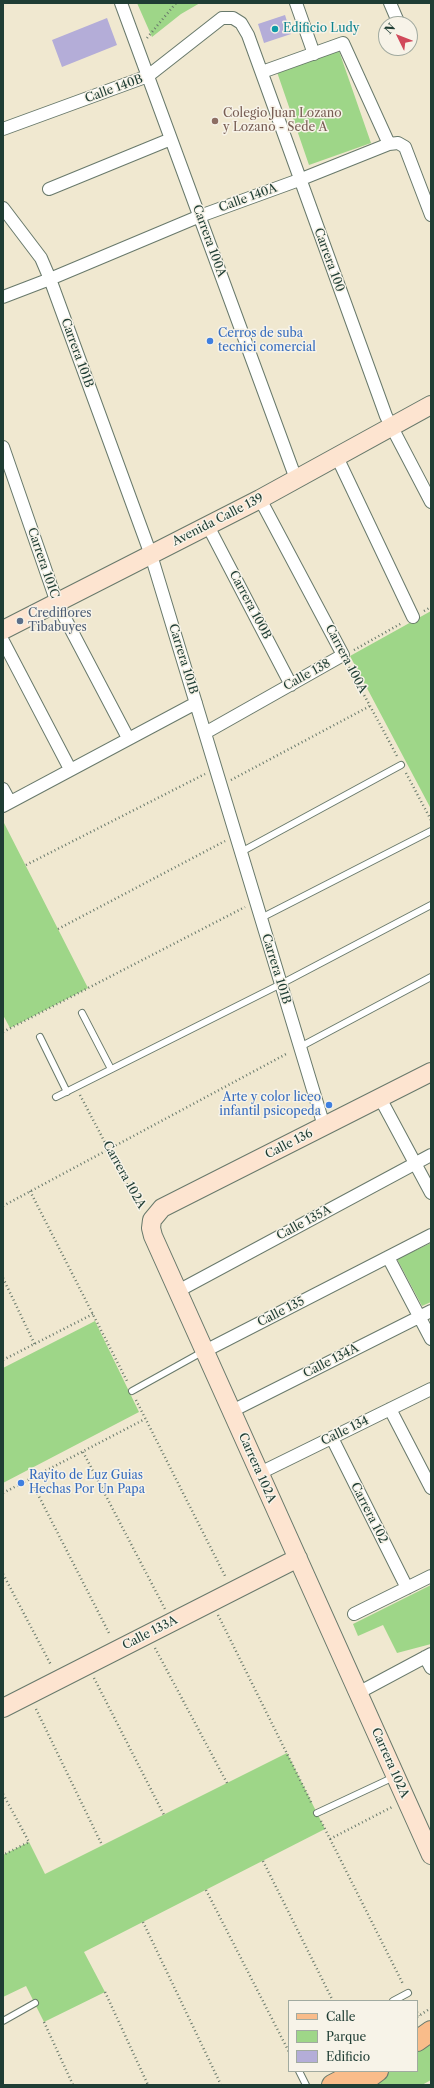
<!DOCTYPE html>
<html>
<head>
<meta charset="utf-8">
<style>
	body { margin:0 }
	#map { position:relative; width:434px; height:2088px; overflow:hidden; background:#f0e8d0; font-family:"Libre Caslon Text",serif }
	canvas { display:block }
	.frame { position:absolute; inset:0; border:4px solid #1f3d34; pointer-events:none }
	.legend { position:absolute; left:288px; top:2000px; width:130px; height:72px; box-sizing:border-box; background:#f7f3e8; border:1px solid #a1aaa0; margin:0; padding:5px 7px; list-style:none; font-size:12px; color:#1f3d34 }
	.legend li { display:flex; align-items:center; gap:8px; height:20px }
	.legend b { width:20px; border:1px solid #a1aaa0 }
	.north { position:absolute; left:378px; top:16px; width:40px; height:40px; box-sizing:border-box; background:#f7f3e8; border:1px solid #a1aaa0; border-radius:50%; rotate:313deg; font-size:11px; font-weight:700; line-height:16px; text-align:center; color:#1f3d34 }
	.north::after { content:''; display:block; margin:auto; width:14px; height:18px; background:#d1495b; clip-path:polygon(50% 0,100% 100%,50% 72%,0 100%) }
</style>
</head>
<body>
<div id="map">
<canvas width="434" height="2088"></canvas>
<div class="frame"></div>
<ul class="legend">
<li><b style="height:5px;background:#f9bc8a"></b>Calle</li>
<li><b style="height:11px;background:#9ed688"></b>Parque</li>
<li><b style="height:11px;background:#b4add8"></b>Edificio</li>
</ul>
<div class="north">N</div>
</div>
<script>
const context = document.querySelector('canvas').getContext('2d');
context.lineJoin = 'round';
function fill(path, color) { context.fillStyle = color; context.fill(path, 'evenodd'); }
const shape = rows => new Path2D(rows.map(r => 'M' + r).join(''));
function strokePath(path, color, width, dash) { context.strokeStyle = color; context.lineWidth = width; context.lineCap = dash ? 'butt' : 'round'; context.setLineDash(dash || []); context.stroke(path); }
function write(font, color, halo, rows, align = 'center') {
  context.font = font + ' "Libre Caslon Text",serif'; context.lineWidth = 3; context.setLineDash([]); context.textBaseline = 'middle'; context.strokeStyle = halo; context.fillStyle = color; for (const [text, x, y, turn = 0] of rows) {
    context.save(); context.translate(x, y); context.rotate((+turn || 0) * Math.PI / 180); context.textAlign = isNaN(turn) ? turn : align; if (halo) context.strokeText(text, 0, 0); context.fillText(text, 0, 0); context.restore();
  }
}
const green = shape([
	[137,3,200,3,181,14,152,37],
	[339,51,371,143,309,165,277,72],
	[431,611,431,809,350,656],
	[3,821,88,988,10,1028,3,1015],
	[431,1243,431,1302,422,1306,397,1259],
	[95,1321,139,1412,3,1483,3,1368],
	[431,1585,431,1644,397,1653,383,1625,358,1636,353,1624],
	[287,1753,325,1829,84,1952,105,1992,44,2022,26,1986,3,1997,3,1855,29,1842,45,1874],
	[431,2040,431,2080,422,2085,371,2085,390,2071,417,2071,417,2050]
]);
const building = shape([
	[285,15,291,34,264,43,258,24],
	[107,18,117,45,62,67,52,40]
]);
const path = shape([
	[147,38,176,3],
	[424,611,431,607],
	[354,650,402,623],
	[349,667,397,756],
	[406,773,431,820],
	[231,780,370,706],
	[26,865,205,774],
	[58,929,225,841],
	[3,1032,245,907],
	[80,1095,140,1209],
	[30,1191,128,1383],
	[3,1206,288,1053],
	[3,1278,35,1345],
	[3,1360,93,1314],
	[136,1400,226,1578],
	[83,1452,165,1609],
	[30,1479,110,1635],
	[3,1493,145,1419],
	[3,1574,51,1665],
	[218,1615,312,1804],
	[155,1648,227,1783],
	[94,1678,164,1815],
	[36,1709,102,1845],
	[3,1794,29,1842,3,1855],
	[321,1821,403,1984],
	[330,1839,392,1807],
	[263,1861,333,2001],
	[206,1890,289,2052],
	[143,1922,221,2085],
	[105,1992,148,2085],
	[417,2012,419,2016],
	[417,2017,431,2008],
	[44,2022,73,2085]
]);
const lane = shape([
	[241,852,401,765],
	[261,918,431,831],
	[82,1013,111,1069],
	[40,1037,67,1092],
	[300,1047,431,977],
	[56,1097,281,984,431,905],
	[132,1391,204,1351],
	[317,1813,394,1777],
	[393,2001,408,1993],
	[3,2021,35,2003],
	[299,2071,306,2085]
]);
const street = shape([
	[121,3,296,479],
	[296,3,314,54],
	[390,3,399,24],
	[262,72,343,43,389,144],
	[3,129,148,76,222,18,233,18,241,23,248,35,386,416,431,502],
	[49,189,171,139],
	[3,208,41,258,50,279,151,555,324,1126],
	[3,297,50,279,200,216,299,180,389,144,398,143,405,147,431,215],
	[3,447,57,603,128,738],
	[337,457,413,617],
	[208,526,291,685],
	[3,641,70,769],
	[205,733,343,655,260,499],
	[3,789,10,802],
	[3,806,196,703],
	[380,1098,431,1193],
	[388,1257,431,1339],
	[178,1291,431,1155],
	[205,1351,431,1235],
	[390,1409,431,1488],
	[232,1411,431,1311],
	[332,1438,407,1588],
	[260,1473,431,1389],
	[354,1614,431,1576],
	[425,1657,431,1668],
	[358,1693,431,1654]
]);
const secondary = shape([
	[3,630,260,499,431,405],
	[431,1072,162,1208,152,1220,151,1228,153,1236,431,1855],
	[3,1708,298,1558]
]);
const primary = shape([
	[417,2041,431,2031],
	[332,2085,359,2071],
	[359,2085,378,2071]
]);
const markers = [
	[275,29,4,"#0f9aa8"],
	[215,121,4,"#8d6e63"],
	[210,341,4,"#3f7fe0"],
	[20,621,4,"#5c6f8a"],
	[329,1105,4,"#3f7fe0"],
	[21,1483,4,"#3f7fe0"]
];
const cultureNames = [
	["Edificio Ludy",283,29]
];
const streetNames = [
	["Calle 140B",114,89,-20],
	["Calle 140A",248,198,-20],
	["Carrera 100A",209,241,70],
	["Carrera 100",329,260,70],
	["Carrera 101B",77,353,70],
	["Avenida Calle 139",218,520,-27],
	["Carrera 101C",43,563,71],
	["Carrera 100B",250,605,62],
	["Carrera 101B",183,659,73],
	["Carrera 100A",346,659,62],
	["Calle 138",307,675,-29],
	["Carrera 101B",276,969,73],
	["Calle 136",289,1144,-27],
	["Carrera 102A",124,1175,61],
	["Calle 135A",304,1223,-28],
	["Calle 135",281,1312,-27],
	["Calle 134A",331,1361,-27],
	["Calle 134",345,1431,-26],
	["Carrera 102A",257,1468,66],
	["Carrera 102",369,1513,63],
	["Calle 133A",150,1633,-27],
	["Carrera 102A",390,1763,66]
];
const educationNames = [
	["Colegio Juan Lozano",223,114],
	["y Lozano - Sede A",223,128]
];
const shopNames = [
	["Cerros de suba",218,334],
	["tecnici comercial",218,348],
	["Arte y color liceo",321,1098,"right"],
	["infantil psicopeda",321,1112,"right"],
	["Rayito de Luz Guias",29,1476],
	["Hechas Por Un Papa",29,1490]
];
const serviceNames = [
	["Crediflores",28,614],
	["Tibabuyes",28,628]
];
fill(green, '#9ed688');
fill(building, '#b4add8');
strokePath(lane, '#68796b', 8);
strokePath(street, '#68796b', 14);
strokePath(secondary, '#68796b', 20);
strokePath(primary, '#68796b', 22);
strokePath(path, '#68796b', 2.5, [1, 3]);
strokePath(lane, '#fff', 6);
strokePath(street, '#fff', 12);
strokePath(secondary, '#fde4d0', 18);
strokePath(primary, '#f9bc8a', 20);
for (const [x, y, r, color] of markers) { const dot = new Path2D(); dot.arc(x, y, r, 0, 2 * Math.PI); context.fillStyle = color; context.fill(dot); strokePath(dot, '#f7f3e8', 1.5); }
write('12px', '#0d838f', '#f7f3e8', cultureNames, 'left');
write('12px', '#1f3d34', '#f7f3e8', streetNames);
write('12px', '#785e54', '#f7f3e8', educationNames, 'left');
write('12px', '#366cbe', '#f7f3e8', shopNames, 'left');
write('12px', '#4e5e75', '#f7f3e8', serviceNames, 'left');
</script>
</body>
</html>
